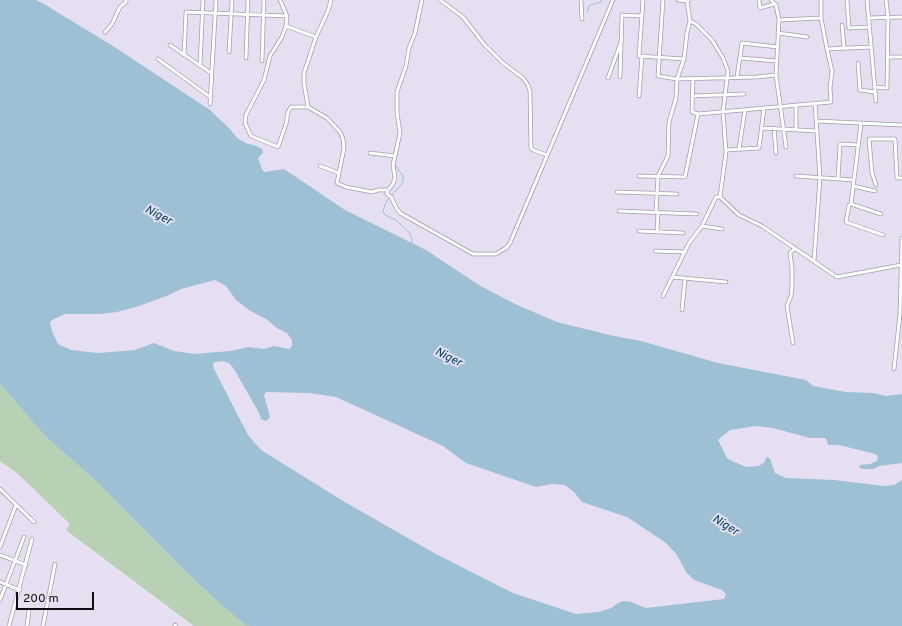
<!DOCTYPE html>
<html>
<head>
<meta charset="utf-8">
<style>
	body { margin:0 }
	#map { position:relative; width:902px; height:626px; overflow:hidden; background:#e6dff2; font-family:Overpass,sans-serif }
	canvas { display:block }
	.scale { position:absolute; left:16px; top:592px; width:78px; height:18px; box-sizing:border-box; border:2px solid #0e0c12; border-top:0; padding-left:5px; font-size:12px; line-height:14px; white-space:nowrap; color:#0e0c12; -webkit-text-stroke:3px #e6dff2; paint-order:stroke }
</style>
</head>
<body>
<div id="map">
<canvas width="902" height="626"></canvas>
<div class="scale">200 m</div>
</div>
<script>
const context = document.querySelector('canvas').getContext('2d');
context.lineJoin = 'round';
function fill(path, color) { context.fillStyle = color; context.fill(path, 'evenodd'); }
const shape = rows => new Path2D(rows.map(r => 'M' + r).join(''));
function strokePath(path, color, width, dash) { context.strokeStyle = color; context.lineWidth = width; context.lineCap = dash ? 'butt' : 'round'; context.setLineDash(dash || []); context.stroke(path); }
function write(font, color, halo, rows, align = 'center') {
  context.font = font + ' Overpass,sans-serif'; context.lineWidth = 4; context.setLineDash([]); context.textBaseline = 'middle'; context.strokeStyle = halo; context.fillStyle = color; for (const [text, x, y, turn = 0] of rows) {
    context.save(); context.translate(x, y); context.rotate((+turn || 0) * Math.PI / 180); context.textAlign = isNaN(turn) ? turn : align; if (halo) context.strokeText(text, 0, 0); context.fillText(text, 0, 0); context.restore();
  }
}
const green = shape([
	[0,384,45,436,96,481,188,574,218,602,249,626,194,626,66,530,70,524,17,473,0,461]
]);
const water = shape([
	[0,0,36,0,44,4,113,46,210,110,230,129,238,139,248,144,254,145,262,149,263,153,258,158,262,169,264,172,284,169,345,210,426,250,479,285,515,304,557,322,614,336,641,341,718,363,806,380,813,386,846,392,873,393,886,396,902,394,902,463,879,466,873,469,862,469,859,467,860,465,870,464,877,461,878,456,875,454,839,445,828,445,827,441,825,438,810,438,773,428,757,426,730,430,718,440,727,458,730,460,746,467,758,466,764,463,766,458,768,457,770,459,775,473,786,478,834,480,884,486,894,485,902,480,902,626,249,626,246,625,218,602,188,574,96,481,45,436,0,384],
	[215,280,226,286,236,300,249,310,266,319,277,328,287,333,292,340,292,345,290,349,274,346,264,349,248,347,230,351,195,354,174,351,154,343,135,350,98,353,71,350,58,344,52,331,50,322,54,319,65,314,100,314,117,312,139,306,169,295,181,289],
	[222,361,229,363,234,369,259,413,261,419,266,421,270,417,264,395,266,392,309,393,336,397,443,446,466,463,536,487,552,484,565,485,574,492,582,502,627,517,666,543,677,555,686,572,694,580,722,590,726,594,724,599,646,608,631,602,624,601,618,603,611,608,599,612,576,614,513,593,434,553,343,501,261,450,248,435,214,369,213,364,215,362]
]);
const stream = shape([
	[587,12,590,5,601,2,601,0],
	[395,165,403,176,403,181,401,185,387,200,383,211,385,215,396,220,409,232,412,239,412,243]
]);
const street = shape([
	[280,0,287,16,286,26,282,37,270,56,264,80,246,115,245,123,251,136,278,147,286,124,288,112,291,107,308,107],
	[331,0,328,11,316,37,304,73,304,83,308,107,327,118,340,132,343,139,344,148,337,183,346,187,372,192,378,190,388,190,393,184,395,178,393,165,400,133,397,112,397,92,406,66,409,48,415,33,422,0],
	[440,0,463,17,484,44,503,63,523,78,528,85,530,91,531,148,533,150,547,155],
	[581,0,582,19],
	[643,0,639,56,684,59],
	[663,0,658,76,677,79,757,77,776,75],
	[678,0,687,1],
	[759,0,760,8,774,4],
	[771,0,776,5,779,20,776,75,786,147],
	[847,0,849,28,869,27],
	[867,0,876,101],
	[868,18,902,17],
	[779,20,821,18],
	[690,21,696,24,712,40,723,58,728,71,723,112,726,152,720,197],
	[842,25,844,48],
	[286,26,316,37],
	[105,32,112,24,120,7,126,2,126,0],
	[778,33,807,37],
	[170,45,211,73],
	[827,49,871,47],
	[229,52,232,0],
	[184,55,186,12,287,16],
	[887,57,902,57],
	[246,58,248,0],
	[740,58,777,61],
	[158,59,210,97],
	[262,61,264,0],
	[858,63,860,90,875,92],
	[200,65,203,0],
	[620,77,622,15,642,16],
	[737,77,742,43,778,47],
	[608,78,621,42],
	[693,78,692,112,698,114,831,102,830,88,832,71,827,49,821,18,821,0],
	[874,87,887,88,888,17,886,0],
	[639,96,642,56],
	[692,96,744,94],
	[210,104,216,0],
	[817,121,902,125],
	[861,123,851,204,849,205,846,222,883,235],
	[762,128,817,131],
	[774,128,776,153],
	[796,130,796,105],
	[739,149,745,110],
	[726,150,759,148,764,108],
	[370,153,395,156],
	[320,166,339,173],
	[639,176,685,177,698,114],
	[796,176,854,180],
	[838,179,840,144,858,145],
	[876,185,872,173,869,139,895,139,897,178,902,178],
	[853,186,875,191],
	[388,190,387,194,391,197,397,209,400,213,473,254,496,254,506,248,510,243,613,0],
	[617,192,677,194],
	[851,204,881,214],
	[619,211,697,214],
	[656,212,658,176,668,156,669,122,676,98,677,79,684,59,687,33,690,21,687,1,689,0],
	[702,226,722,229],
	[639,231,683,233],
	[657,232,658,212],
	[655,251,685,252],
	[814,261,820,178,815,103],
	[672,277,726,282],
	[663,296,689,243,702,226,716,197,720,197,739,215,762,226,837,277,901,265],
	[682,310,685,278],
	[793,343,787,306,791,296,792,286,792,268,790,253,795,248],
	[894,369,900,314,902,238],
	[0,489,34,522],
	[0,547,16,505],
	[0,555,26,565],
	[0,582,20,590],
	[0,600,24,537],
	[175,625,176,626],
	[9,626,32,539],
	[27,626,29,611],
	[43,626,55,564]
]);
const waterNames = [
	["Niger",158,216,28],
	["Niger",448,358,27],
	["Niger",725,526,32]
];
fill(green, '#b8d0b4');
fill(water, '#9ec0d5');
strokePath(stream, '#9ec0d5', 1);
strokePath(street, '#a29cad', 4.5);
strokePath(street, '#fff', 3);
write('italic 12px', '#024462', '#e6dff2', waterNames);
</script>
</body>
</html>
